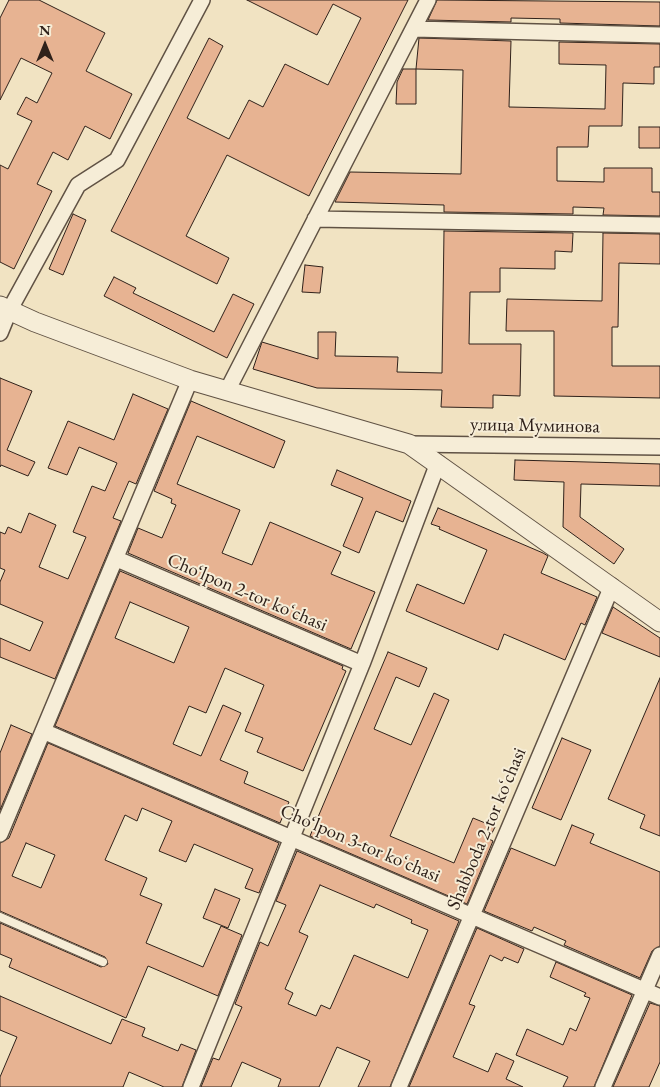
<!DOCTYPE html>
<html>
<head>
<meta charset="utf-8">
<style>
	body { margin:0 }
	#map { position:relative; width:660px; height:1087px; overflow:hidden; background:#f1e3c2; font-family:"EB Garamond",serif }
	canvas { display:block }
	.north { position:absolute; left:20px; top:20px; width:50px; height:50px; -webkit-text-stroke:4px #f6edd7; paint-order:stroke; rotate:0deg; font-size:14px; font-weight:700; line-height:20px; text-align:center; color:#2f211a }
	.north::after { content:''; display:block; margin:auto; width:18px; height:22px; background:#2f211a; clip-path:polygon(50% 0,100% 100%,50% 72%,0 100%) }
</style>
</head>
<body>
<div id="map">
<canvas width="660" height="1087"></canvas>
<div class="north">N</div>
</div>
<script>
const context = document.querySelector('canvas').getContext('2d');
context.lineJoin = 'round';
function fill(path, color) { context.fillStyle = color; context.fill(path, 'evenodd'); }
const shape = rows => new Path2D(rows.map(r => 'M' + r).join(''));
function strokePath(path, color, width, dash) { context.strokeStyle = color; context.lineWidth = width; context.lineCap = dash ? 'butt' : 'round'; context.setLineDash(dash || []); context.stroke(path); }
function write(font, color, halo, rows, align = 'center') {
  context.font = font + ' "EB Garamond",serif'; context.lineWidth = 4; context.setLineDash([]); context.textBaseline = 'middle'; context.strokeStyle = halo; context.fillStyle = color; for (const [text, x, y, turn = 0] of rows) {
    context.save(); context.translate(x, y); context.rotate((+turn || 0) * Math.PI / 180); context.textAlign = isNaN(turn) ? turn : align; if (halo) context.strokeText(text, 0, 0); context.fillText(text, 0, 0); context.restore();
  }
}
const building = shape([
	[9,0,39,0,105,33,86,71,132,94,110,139,85,126,68,160,53,152,37,184,52,191,14,269,0,262,0,165,8,169,32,121,17,114,26,97,37,103,52,73,21,58,0,100,0,18,9,0],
	[247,0,408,0,309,196,227,155,186,236,229,258,217,284,111,231,209,38,223,46,187,118,229,139,249,100,263,107,285,64,328,85,361,18,333,4,317,35,247,0],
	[437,0,660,2,660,26,560,23,560,19,511,18,511,22,428,20,437,0],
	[419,38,511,41,509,107,605,109,606,65,559,64,559,42,660,44,660,67,654,67,654,84,623,83,622,126,589,126,588,147,557,147,557,181,604,182,604,168,652,168,652,192,660,192,660,216,603,215,604,208,573,207,573,214,444,212,444,205,335,202,350,172,461,174,463,70,416,69,419,38],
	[403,69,416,69,416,104,396,104,397,82,403,69],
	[639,127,660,127,660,148,639,148,639,127],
	[73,214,86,220,63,275,49,269,73,214],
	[444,231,573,233,572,252,555,251,555,269,500,268,500,292,470,292,469,344,521,344,520,396,493,395,493,408,441,407,442,390,317,388,253,369,262,342,318,359,318,332,336,332,335,356,398,357,397,372,442,373,444,231],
	[603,233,660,234,660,264,619,263,618,327,612,327,612,366,660,366,660,398,554,396,554,331,506,331,507,299,602,301,603,233],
	[305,265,323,267,320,293,302,292,305,265],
	[114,277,136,288,133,293,214,332,233,294,254,304,227,358,104,296,114,277],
	[0,378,32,391,7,450,35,462,28,476,1,465,0,467,0,378],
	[133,394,168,409,136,484,129,481,113,518,121,521,55,679,0,657,0,638,30,651,43,622,0,604,0,582,5,570,0,568,0,532,5,534,8,527,21,533,29,513,56,525,39,567,68,579,86,537,73,532,92,486,105,491,117,463,79,447,67,475,48,468,68,421,114,440,133,394],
	[191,401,285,441,274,468,197,436,177,484,240,510,222,553,252,565,270,522,341,552,331,574,375,592,351,649,128,553,138,528,162,538,176,505,171,503,172,499,154,491,191,401],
	[515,460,660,464,660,486,581,484,580,517,624,549,614,564,563,527,564,482,514,480,515,460],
	[337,470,411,501,403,522,376,511,359,553,343,546,363,498,331,485,337,470],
	[438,508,543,553,548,556,541,573,597,597,585,625,581,623,565,660,504,634,498,650,406,611,417,584,464,604,487,550,439,529,440,527,431,524,438,508],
	[120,571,343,666,342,669,346,671,303,771,257,752,263,738,245,731,264,685,225,668,206,713,189,706,173,744,201,756,223,705,241,713,220,760,248,772,244,783,289,802,280,823,55,726,120,571],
	[130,602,189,627,174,663,115,638,130,602],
	[613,607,660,638,660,657,602,633,613,607],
	[388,652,427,668,419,687,396,677,374,729,411,745,434,693,449,700,390,836,454,863,473,818,495,827,489,839,493,841,467,904,310,836,388,652],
	[660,678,660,836,640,828,645,815,608,799,660,678],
	[11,725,32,734,0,810,0,753,11,725],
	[562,738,591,750,561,820,532,808,562,738],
	[48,743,279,843,259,893,245,888,253,869,194,844,186,862,159,851,172,821,142,808,137,821,125,815,105,860,147,878,140,895,162,904,146,943,203,967,221,926,242,935,218,996,148,966,126,1018,9,967,12,959,0,954,0,923,101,967,108,964,105,957,0,911,0,843,9,838,48,743],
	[26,843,55,855,41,888,12,876,26,843],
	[572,825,594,834,590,843,660,872,660,946,652,951,640,978,564,945,566,941,534,927,532,931,484,911,511,848,555,866,572,825],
	[297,851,459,921,390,1087,358,1087,370,1061,337,1047,319,1087,278,1087,281,1079,242,1062,231,1087,201,1087,213,1058,219,1060,242,1007,235,1004,260,942,268,946,286,905,276,901,297,851],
	[320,885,374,908,376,904,412,920,411,923,428,930,408,978,354,955,330,1009,321,1005,316,1016,288,1004,293,993,285,989,308,936,299,932,320,885],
	[215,889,240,899,228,928,203,918,215,889],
	[477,928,524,949,518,963,504,957,502,961,490,955,469,1004,475,1006,453,1057,488,1072,496,1053,514,1061,506,1079,523,1087,409,1087,477,928],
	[556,962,632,995,594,1087,563,1087,568,1077,516,1055,527,1029,563,1045,570,1028,576,1031,590,998,584,996,586,993,550,977,556,962],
	[0,996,111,1044,122,1019,145,1028,142,1036,178,1051,181,1044,196,1050,182,1087,164,1087,129,1072,123,1087,0,1087,0,1077,17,1037,0,1030,0,996],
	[650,1003,660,1006,660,1062,649,1087,613,1087,650,1003]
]);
const service = shape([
	[0,917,103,962]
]);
const minor = shape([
	[414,29,660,35],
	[315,219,660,225],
	[0,333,9,311,78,185,117,160,202,0],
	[227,391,428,0],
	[409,444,660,447],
	[117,559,362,664],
	[43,731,660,997],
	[0,834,190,380],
	[191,1087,362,664,438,463],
	[399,1087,612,586],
	[603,1087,660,955]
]);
const tertiary = shape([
	[0,306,35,322,190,380,409,444,660,622]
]);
const streetNames = [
	["улица Муминова",535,426,1],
	["Cho‘lpon 2-tor koʻchasi",247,593,23],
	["Shabboda 2-tor koʻchasi",487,829,-67],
	["Cho‘lpon 3-tor koʻchasi",360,844,23]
];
fill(building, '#e7b392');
strokePath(building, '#2f211a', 1);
strokePath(service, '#605244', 10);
strokePath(minor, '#605244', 18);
strokePath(tertiary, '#605244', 21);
strokePath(service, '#f6edd7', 8);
strokePath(minor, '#f6edd7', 15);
strokePath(tertiary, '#f6edd7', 19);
write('19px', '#2f211a', '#f6edd7', streetNames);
</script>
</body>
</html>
